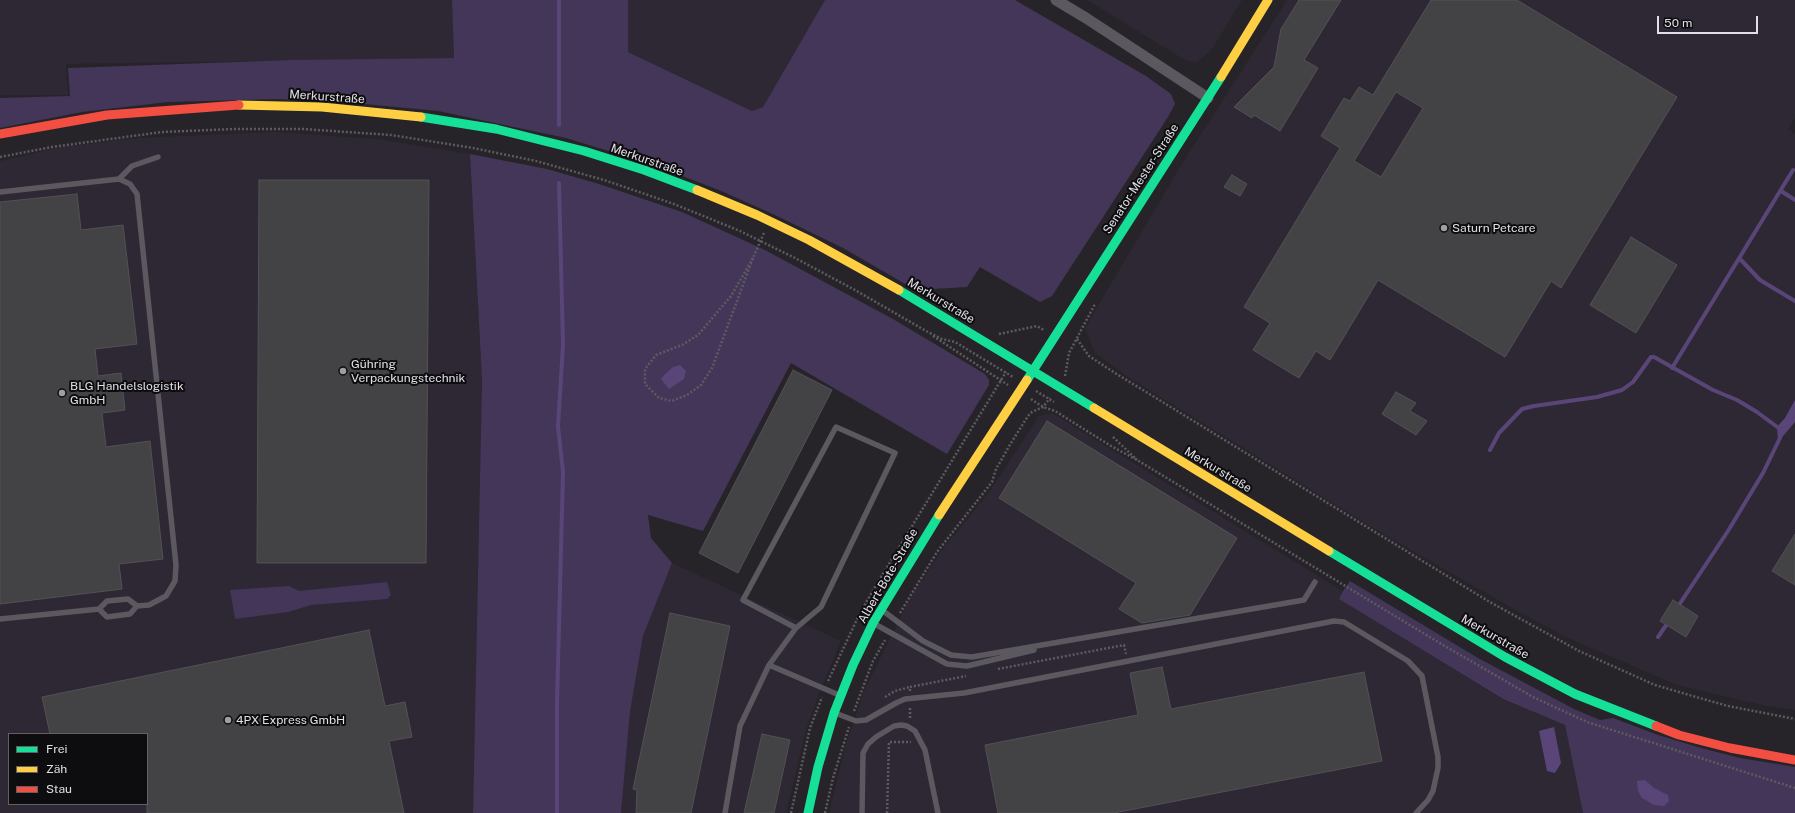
<!DOCTYPE html>
<html>
<head>
<meta charset="utf-8">
<style>
	body { margin:0 }
	#map { position:relative; width:1795px; height:813px; overflow:hidden; background:#262428; font-family:"Public Sans",sans-serif }
	canvas { display:block }
	.legend { position:absolute; left:8px; top:733px; width:140px; height:72px; box-sizing:border-box; background:#0d0c0f; border:1px solid #626065; margin:0; padding:5px 7px; list-style:none; font-size:12px; color:#e1dfe5 }
	.legend li { display:flex; align-items:center; gap:8px; height:20px }
	.legend b { width:20px; border:1px solid #626065 }
	.scale { position:absolute; left:1657px; top:16px; width:101px; height:18px; box-sizing:border-box; border:2px solid #e1dfe5; border-top:0; padding-left:5px; font-size:12px; line-height:14px; white-space:nowrap; color:#e1dfe5; -webkit-text-stroke:3px #0d0c0f; paint-order:stroke }
</style>
</head>
<body>
<div id="map">
<canvas width="1795" height="813"></canvas>
<ul class="legend">
<li><b style="height:5px;background:#16e098"></b>Frei</li>
<li><b style="height:5px;background:#ffcf43"></b>Zäh</li>
<li><b style="height:5px;background:#f24e42"></b>Stau</li>
</ul>
<div class="scale">50 m</div>
</div>
<script>
const context = document.querySelector('canvas').getContext('2d');
context.lineJoin = 'round';
function fill(path, color) { context.fillStyle = color; context.fill(path, 'evenodd'); }
const shape = rows => new Path2D(rows.map(r => 'M' + r).join(''));
function strokePath(path, color, width, dash) { context.strokeStyle = color; context.lineWidth = width; context.lineCap = dash ? 'butt' : 'round'; context.setLineDash(dash || []); context.stroke(path); }
function write(font, color, halo, rows, align = 'center') {
  context.font = font + ' "Public Sans",sans-serif'; context.lineWidth = 4; context.setLineDash([]); context.textBaseline = 'middle'; context.strokeStyle = halo; context.fillStyle = color; for (const [text, x, y, turn = 0] of rows) {
    context.save(); context.translate(x, y); context.rotate((+turn || 0) * Math.PI / 180); context.textAlign = isNaN(turn) ? turn : align; if (halo) context.strokeText(text, 0, 0); context.fillText(text, 0, 0); context.restore();
  }
}
const built = shape([
	[0,0,452,0,454,58,66,64,68,95,0,95],
	[628,0,825,0,763,107,752,111,628,52],
	[1087,0,1242,0,1210,52,1196,63,1185,60],
	[1287,0,1795,0,1795,118,1788,129,1795,134,1795,710,1766,706,1677,685,1570,639,1519,612,1378,531,1128,377,1095,353,1085,328,1180,167],
	[275,132,378,139,470,154,482,380,473,813,0,813,0,161,61,147,136,138],
	[9,734,147,734,147,804,9,804],
	[1052,413,1343,591,1339,599,1502,699,1565,725,1583,813,829,813,845,747,864,691,909,600,942,550,990,491,1039,416],
	[672,563,841,641,819,694,806,730,786,813,621,813,630,712,643,636]
]);
const green = shape([
	[452,0,628,0,628,52,752,111,763,107,825,0,1015,0,1146,76,1171,94,1175,104,1168,117,1052,296,1040,302,980,267,967,287,933,289,926,296,843,248,775,215,719,190,648,163,566,138,438,111,354,103,278,99,168,102,82,112,0,128,0,98,70,96,68,68,292,60,454,58],
	[470,154,547,169,599,184,682,212,765,250,893,319,985,374,989,380,989,385,947,454,791,363,703,531,648,515,651,538,672,563,643,636,630,712,621,813,473,813,482,380],
	[1350,581,1478,658,1574,709,1600,720,1613,718,1658,735,1701,748,1740,758,1795,767,1795,813,1583,813,1565,725,1503,699,1339,599,1343,591],
	[387,582,391,595,387,599,311,605,288,612,235,619,230,590,289,586,299,591]
]);
const water = shape([
	[680,365,686,371,684,379,669,389,661,379,664,375,673,367],
	[1795,400,1795,422,1778,442,1777,427,1785,418],
	[1554,727,1561,763,1555,773,1547,771,1539,731],
	[1645,780,1654,788,1668,795,1669,801,1664,806,1654,805,1642,798,1638,791,1637,781]
]);
const stream = shape([
	[559,0,559,125],
	[1781,191,1795,200],
	[1740,259,1760,280,1795,301],
	[1672,368,1793,170],
	[1490,450,1499,433,1522,409,1534,406,1597,397,1622,390,1633,382,1651,357,1654,357,1713,390,1737,400,1757,412,1780,429],
	[1677,608,1728,531,1763,473,1780,438],
	[1658,637,1669,621],
	[557,813,557,703,563,472,558,426,563,345,559,183]
]);
const building = shape([
	[1299,0,1341,0,1304,60,1318,68,1280,131,1254,115,1252,118,1234,107,1274,67,1281,29,1299,0],
	[1431,0,1517,0,1677,97,1561,288,1551,281,1505,357,1378,280,1330,360,1316,351,1299,378,1253,350,1270,323,1244,307,1340,148,1321,136,1344,98,1350,101,1359,87,1373,95,1431,0],
	[1396,92,1423,108,1381,177,1354,161,1396,92],
	[1232,175,1247,184,1240,196,1224,187,1232,175],
	[259,180,429,180,426,563,257,563,259,180],
	[77,194,81,230,123,225,137,344,95,349,98,376,121,373,125,410,102,413,106,447,150,441,163,559,119,564,122,589,0,604,0,202,77,194],
	[1631,237,1677,265,1636,333,1590,305,1631,237],
	[793,370,832,390,738,573,699,553,793,370],
	[1396,392,1416,403,1410,411,1427,421,1416,435,1382,414,1396,392],
	[1047,421,1237,538,1190,615,1142,623,1119,609,1136,583,999,498,1047,421],
	[1795,534,1795,585,1772,571,1795,534],
	[1673,600,1698,616,1686,637,1660,621,1673,600],
	[670,613,730,626,691,813,636,813,637,790,633,789,670,613],
	[369,630,385,706,405,702,412,737,389,741,404,813,147,813,147,734,50,734,42,697,369,630],
	[1162,667,1171,709,1364,672,1382,761,1114,813,998,813,985,745,1138,715,1130,673,1162,667],
	[762,734,790,740,774,813,744,813,762,734]
]);
const path = shape([
	[0,157,52,147,162,132,233,129,303,129,391,135,473,148,536,161,604,180,674,204,740,231,795,258,855,290,926,331,942,339,955,342,1013,377],
	[753,258,731,296,698,335,682,345,656,355,645,369,645,384,659,398,672,401,687,395,701,385,712,368,753,258,764,233],
	[999,334,1037,326,1044,330],
	[933,336,1008,385],
	[1077,339,1089,356,1115,373,1488,601,1579,651,1655,685,1689,695,1728,706,1795,719],
	[1065,376,1069,353,1095,304],
	[1036,391,1054,402],
	[1031,399,1043,407,1055,411,1111,446,1137,460,1438,642,1533,697,1587,722,1795,788],
	[1113,437,1137,460],
	[900,613,937,552,992,482,996,469,1011,443,1028,416,1032,412,1043,407,1050,398],
	[998,669,1124,645,1126,654],
	[828,681,860,613,878,582,1006,372],
	[910,691,910,687,966,676],
	[885,697,895,691,910,687],
	[910,708,910,719],
	[854,711,873,661,885,640],
	[791,813,810,728,822,697],
	[825,813,833,778,849,727],
	[887,813,889,742,911,742]
]);
const lane = shape([
	[119,179,132,166,158,157],
	[0,192,119,179,130,184,137,194,176,565,175,581,166,596,149,605,137,606,130,614,107,617,99,609],
	[882,610,923,641,951,655,972,657,1304,600,1315,582],
	[0,619,99,609,107,601,128,599,137,606],
	[873,623,947,664,967,666,1034,650],
	[769,665,796,628,821,607,895,453,836,427,743,600,796,628],
	[835,713,856,721,866,720,896,703,905,699,964,693,1334,621,1344,622,1408,661,1422,676,1438,757,1438,768,1433,791,1428,800,1416,813],
	[725,813,740,726,769,665,839,695],
	[862,813,863,753,868,744,876,737,894,726,901,725,907,726,915,731,925,750,938,813]
]);
const street = shape([
	[1056,0,1086,18,1208,98]
]);
const fast = shape([
	[421,117,496,129,584,151,644,170,697,190],
	[899,290,1094,408],
	[1027,380,1221,77],
	[1329,551,1505,657,1575,694,1656,726],
	[808,813,818,767,834,713,853,665,873,623,939,515]
]);
const slow = shape([
	[1221,77,1268,0],
	[239,105,322,107,421,117],
	[697,190,757,215,809,240,899,290],
	[1094,408,1329,551],
	[939,515,1027,380]
]);
const jam = shape([
	[0,134,107,115,239,105],
	[1656,726,1679,735,1730,748,1795,760]
]);
const markers = [
	[1444,228,4,"#a09ea3"],
	[343,371,4,"#a09ea3"],
	[62,393,4,"#a09ea3"],
	[228,720,4,"#a09ea3"]
];
const streetNames = [
	["Merkurstraße",327,97,4],
	["Merkurstraße",647,160,19],
	["Senator-Mester-Straße",1141,179,-57],
	["Merkurstraße",941,301,31],
	["Merkurstraße",1218,470,31],
	["Albert-Bote-Straße",888,576,-60],
	["Merkurstraße",1495,637,30]
];
const poiNames = [
	["Saturn Petcare",1452,228],
	["Gühring",351,364],
	["Verpackungstechnik",351,378],
	["BLG Handelslogistik",70,386],
	["GmbH",70,400],
	["4PX Express GmbH",236,720]
];
fill(built, '#2d2834');
fill(green, '#433658');
fill(water, '#5a4578');
strokePath(stream, '#5a4578', 4);
fill(building, '#434245');
strokePath(building, '#535155', 1);
strokePath(path, '#5d5b60', 2.5, [2, 2]);
strokePath(lane, '#5b5860', 5.5);
strokePath(street, '#5b5860', 11);
strokePath(fast, '#16e098', 9);
strokePath(slow, '#ffcf43', 9);
strokePath(jam, '#f24e42', 9);
for (const [x, y, r, color] of markers) { const dot = new Path2D(); dot.arc(x, y, r, 0, 2 * Math.PI); context.fillStyle = color; context.fill(dot); strokePath(dot, '#0d0c0f', 1.5); }
write('12px', '#e1dfe5', '#0d0c0f', streetNames);
write('12px', '#e1dfe5', '#0d0c0f', poiNames, 'left');
</script>
</body>
</html>
